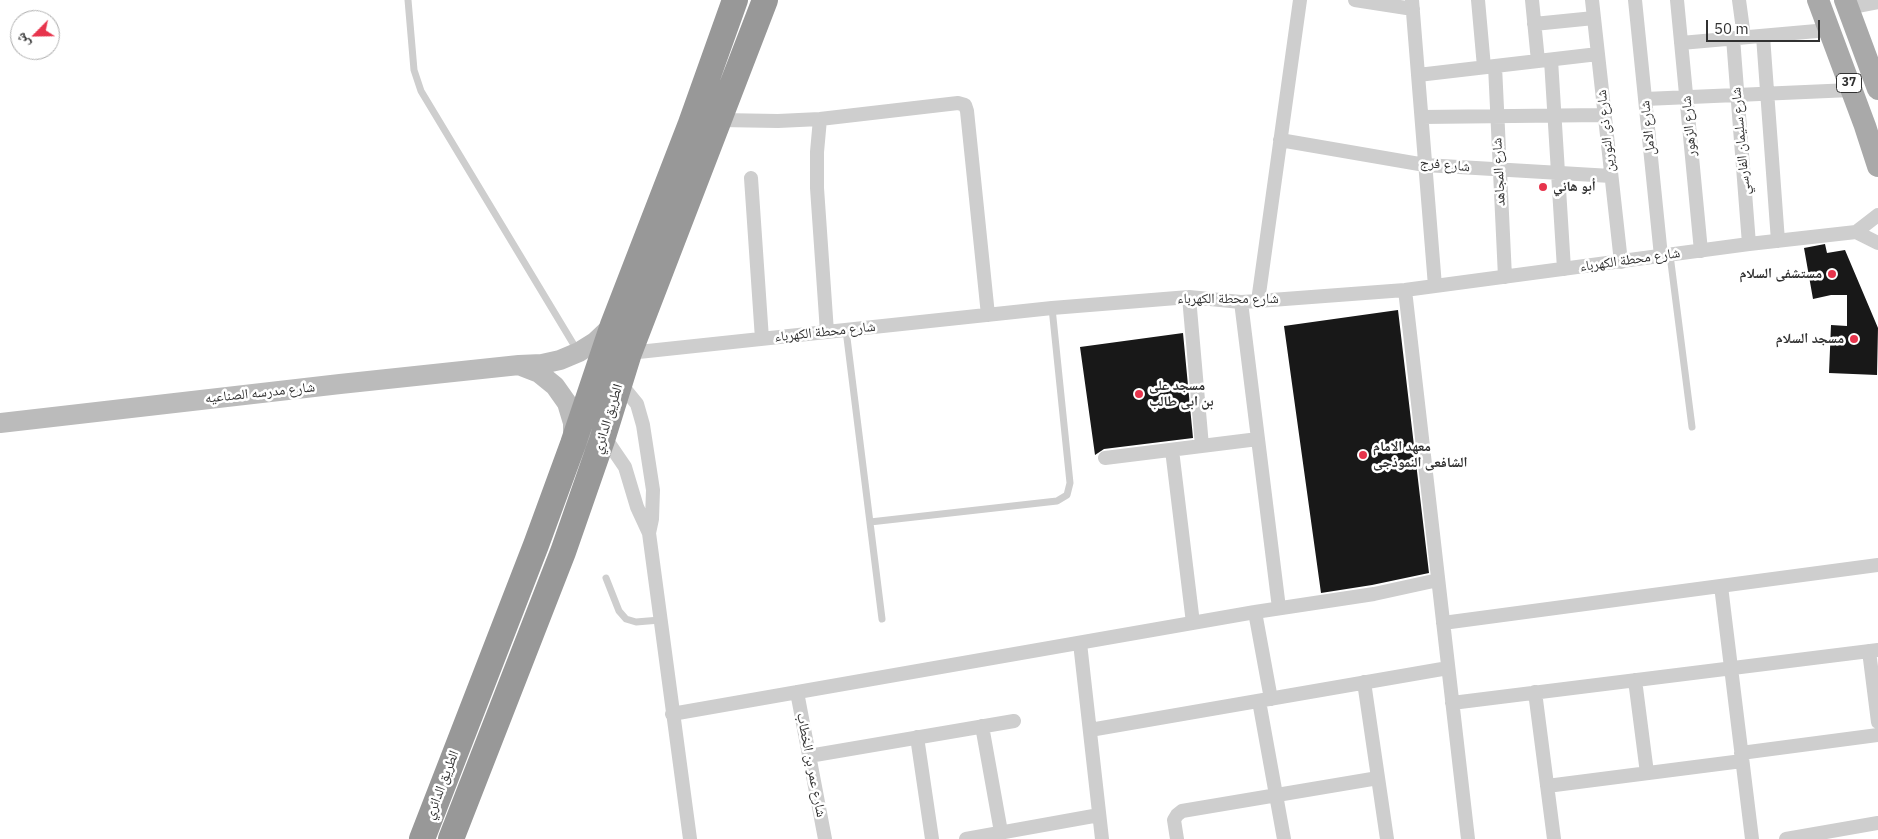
<!DOCTYPE html>
<html>
<head>
<meta charset="utf-8">
<style>
	body { margin:0 }
	#map { position:relative; width:1878px; height:839px; overflow:hidden; background:#fff; font-family:"IBM Plex Sans","Noto Naskh Arabic",sans-serif }
	canvas { display:block }
	.north { position:absolute; left:10px; top:10px; width:50px; height:50px; box-sizing:border-box; background:#fff; border:1px solid #adadad; border-radius:50%; rotate:247deg; font-size:14px; font-weight:700; line-height:20px; text-align:center; color:#313131 }
	.north::after { content:''; display:block; margin:auto; width:18px; height:22px; background:#e7344c; clip-path:polygon(50% 0,100% 100%,50% 72%,0 100%) }
	.scale { position:absolute; left:1706px; top:20px; width:114px; height:22px; box-sizing:border-box; border:2px solid #313131; border-top:0; padding-left:6px; font-size:15px; line-height:18px; white-space:nowrap; color:#313131; -webkit-text-stroke:4px #fff; paint-order:stroke }
</style>
</head>
<body>
<div id="map">
<canvas width="1878" height="839"></canvas>
<div class="north">ش</div>
<div class="scale">50 m</div>
</div>
<script>
const context = document.querySelector('canvas').getContext('2d');
context.lineJoin = 'round';
function fill(path, color) { context.fillStyle = color; context.fill(path, 'evenodd'); }
const shape = rows => new Path2D(rows.map(r => 'M' + r).join(''));
function strokePath(path, color, width, dash) { context.strokeStyle = color; context.lineWidth = width; context.lineCap = dash ? 'butt' : 'round'; context.setLineDash(dash || []); context.stroke(path); }
function write(font, color, halo, rows, align = 'center') {
  context.font = font + ' "IBM Plex Sans","Noto Naskh Arabic",sans-serif'; context.lineWidth = 5; context.setLineDash([]); context.textBaseline = 'middle'; context.strokeStyle = halo; context.fillStyle = color; for (const [text, x, y, turn = 0] of rows) {
    context.save(); context.translate(x, y); context.rotate((+turn || 0) * Math.PI / 180); context.textAlign = isNaN(turn) ? turn : align; if (halo) context.strokeText(text, 0, 0); context.fillText(text, 0, 0); context.restore();
  }
}
const building = shape([
	[1825,244,1827,253,1845,250,1878,328,1877,375,1829,373,1831,325,1847,326,1847,295,1831,295,1813,299,1804,248],
	[1398,310,1429,573,1372,585,1321,593,1284,326],
	[1183,333,1193,438,1104,449,1095,455,1080,347]
]);
const lane = shape([
	[408,0,414,70,421,91,577,350],
	[1670,255,1692,427],
	[846,330,882,619],
	[870,522,1057,501,1067,495,1070,483,1052,308],
	[606,578,619,611,626,619,636,622,660,620]
]);
const street = shape([
	[1355,0,1413,9],
	[1412,0,1435,286],
	[1478,0,1484,67],
	[1532,0,1538,61],
	[1592,0,1621,262],
	[1635,0,1661,256],
	[1677,0,1701,251],
	[1739,0,1744,37],
	[1848,8,1878,2],
	[1534,24,1594,18],
	[1763,36,1778,241],
	[1733,38,1749,244],
	[1681,43,1828,30],
	[1551,60,1564,269],
	[1495,66,1505,277],
	[1418,75,1598,54],
	[1645,99,1851,90],
	[1422,117,1604,115],
	[820,119,817,152,817,188,827,332],
	[720,120,778,121,820,119,958,103,965,105,967,111,988,315],
	[1280,140,1425,165,1611,176],
	[751,178,762,339],
	[1856,232,1878,243],
	[1405,290,1468,839],
	[1189,297,1202,446],
	[1258,301,1300,0],
	[1241,302,1279,608],
	[629,353,1052,308,1189,297,1241,302,1258,301,1405,290,1749,244,1856,232,1878,215],
	[619,382,637,404,643,425,653,490,652,519,649,533,690,839],
	[602,440,610,445,625,467,637,507,649,533],
	[1172,450,1193,623],
	[1105,458,1258,439],
	[1721,586,1752,839],
	[1255,612,1271,699],
	[1443,623,1878,565],
	[1080,643,1102,839],
	[1869,651,1878,722],
	[1635,680,1647,773],
	[1364,682,1387,839],
	[797,692,825,839],
	[1535,692,1554,839],
	[1259,701,1284,839],
	[1452,703,1878,650],
	[672,714,1255,612,1374,594,1438,580],
	[982,726,1001,832],
	[1090,730,1448,668],
	[917,737,932,839],
	[1741,753,1878,735],
	[809,756,1014,721],
	[1547,786,1742,761],
	[966,839,1099,815],
	[1177,839,1174,820,1177,815,1182,811,1378,778],
	[1786,839,1878,823]
]);
const secondary = shape([
	[521,366,539,373,555,386,567,403,573,423,573,440],
	[0,423,340,384,519,365,542,364,560,360,579,352,595,342,613,325]
]);
const primary = shape([
	[1818,0,1865,126,1878,166],
	[1845,0,1878,89]
]);
const highway = shape([
	[422,839,536,545,573,444,613,325,690,126,735,0],
	[451,839,563,552,602,440,629,353,765,0]
]);
const markers = [
	[1543,187,5,"#e7344c"],
	[1832,274,5,"#e7344c"],
	[1854,339,5,"#e7344c"],
	[1139,394,5,"#e7344c"],
	[1363,455,5,"#e7344c"]
];
const shields = [
	[1849,83,25]
];
const shieldNames = [
	["37",1849,83]
];
const streetNames = [
	["شارع الزهور",1689,126,-95],
	["شارع الامل",1648,128,-96],
	["شارع ذى النورين",1606,131,-96],
	["شارع سليمان الفارسي",1741,141,-95],
	["شارع فرج",1445,165,5],
	["شارع المجاهد",1499,172,-93],
	["شارع محطة الكهرباء",1630,260,-8],
	["شارع محطة الكهرباء",1228,299],
	["شارع محطة الكهرباء",825,332,-6],
	["شارع مدرسه الصناعيه",260,393,-6],
	["الطريق الدائري",608,419,-73],
	["شارع عمر بن الخطاب",811,765,79],
	["الطريق الدائري",442,785,-69]
];
const poiNames = [
	["أبو هاني",1553,187],
	["مستشفى السلام",1822,274,"right"],
	["مسجد السلام",1844,339,"right"],
	["مسجد على",1149,386],
	["بن ابى طالب",1149,402],
	["معهد الامام",1373,447],
	["الشافعى النموذجى",1373,463]
];
fill(building, '#181818');
strokePath(lane, '#cecece', 7);
strokePath(street, '#cecece', 14);
strokePath(secondary, '#bbb', 20);
strokePath(primary, '#a9a9a9', 22);
strokePath(highway, '#989898', 26);
for (const [x, y, r, color] of markers) { const dot = new Path2D(); dot.arc(x, y, r, 0, 2 * Math.PI); context.fillStyle = color; context.fill(dot); strokePath(dot, '#fff', 2); }
for (const [x, y, w] of shields) { const box = new Path2D(); box.roundRect(x - w / 2, y - 9.5, w, 19, 4); context.fillStyle = '#fff'; context.fill(box); strokePath(box, '#313131', 1); }
write('bold 12px', '#313131', null, shieldNames);
write('14px', '#313131', '#fff', streetNames);
write('bold 14px', '#313131', '#fff', poiNames, 'left');
</script>
</body>
</html>
